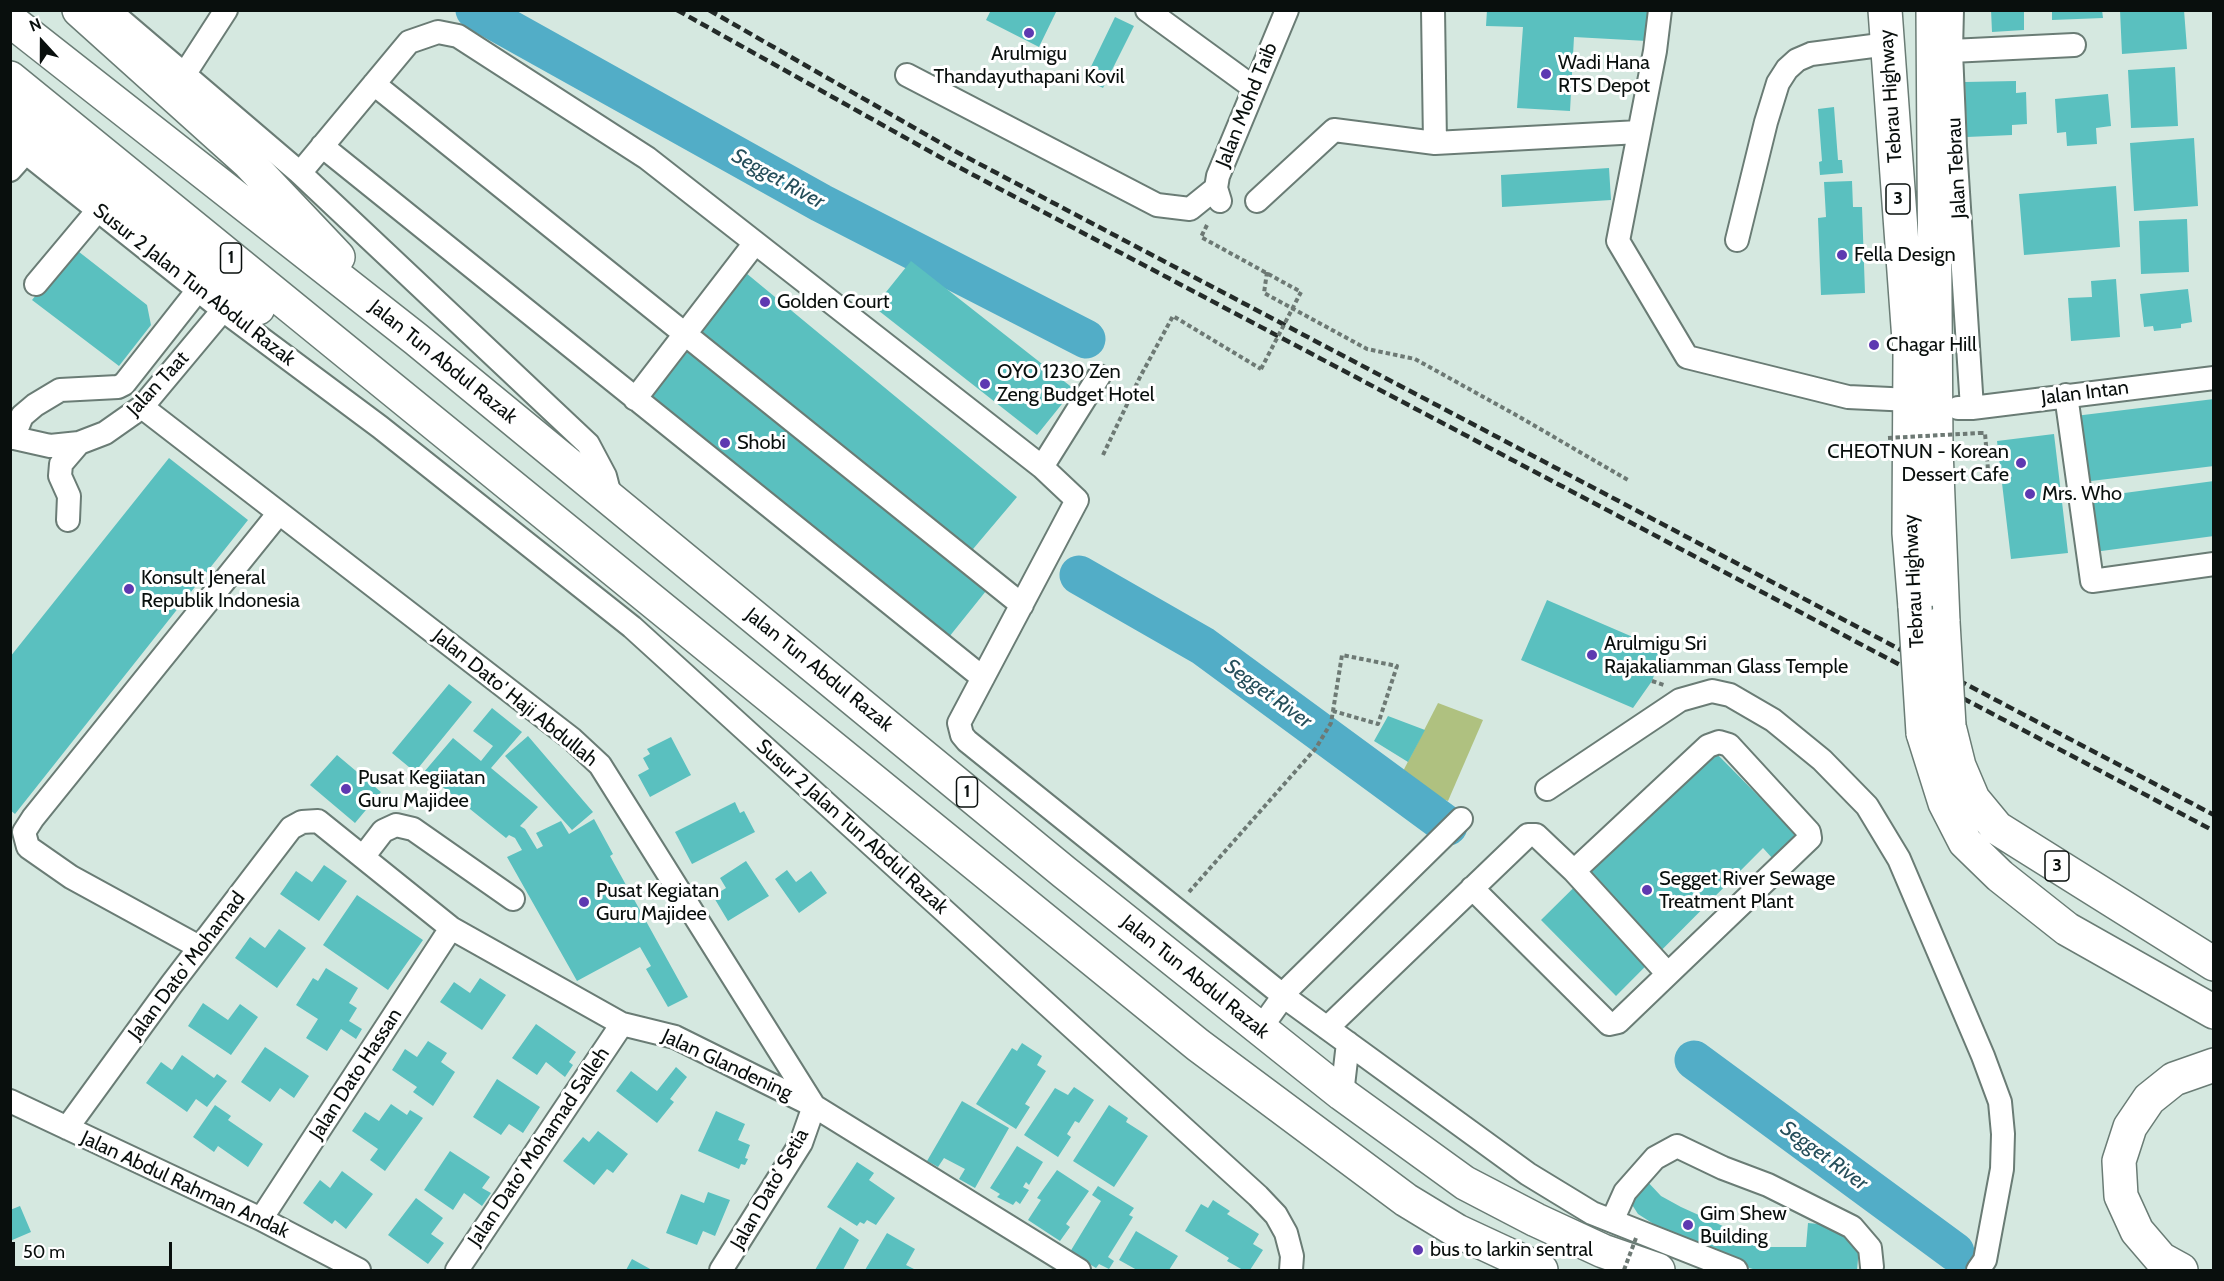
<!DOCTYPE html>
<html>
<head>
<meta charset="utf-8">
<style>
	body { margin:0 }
	#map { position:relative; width:2224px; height:1281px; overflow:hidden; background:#d5e8e0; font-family:Cabin,sans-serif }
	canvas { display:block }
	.frame { position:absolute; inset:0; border:12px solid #090f0d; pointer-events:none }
	.north { position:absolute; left:12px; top:12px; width:60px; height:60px; -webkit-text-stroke:4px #fff; paint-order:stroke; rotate:339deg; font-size:16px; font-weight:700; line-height:24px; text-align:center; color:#090f0d }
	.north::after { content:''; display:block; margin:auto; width:21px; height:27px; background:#090f0d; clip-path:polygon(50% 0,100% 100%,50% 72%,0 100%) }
	.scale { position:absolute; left:12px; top:1242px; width:160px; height:27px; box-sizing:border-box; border:3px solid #090f0d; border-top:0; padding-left:8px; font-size:18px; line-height:21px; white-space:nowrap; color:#090f0d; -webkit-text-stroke:4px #fff; paint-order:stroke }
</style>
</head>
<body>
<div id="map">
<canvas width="2224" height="1281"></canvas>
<div class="frame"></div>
<div class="north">N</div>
<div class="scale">50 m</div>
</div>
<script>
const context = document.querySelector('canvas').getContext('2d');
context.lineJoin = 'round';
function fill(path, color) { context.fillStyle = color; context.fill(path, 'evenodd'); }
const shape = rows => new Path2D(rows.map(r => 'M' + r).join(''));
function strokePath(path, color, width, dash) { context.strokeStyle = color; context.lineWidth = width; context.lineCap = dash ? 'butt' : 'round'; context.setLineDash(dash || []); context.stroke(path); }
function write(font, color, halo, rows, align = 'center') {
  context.font = font + ' Cabin,sans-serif'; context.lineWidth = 6; context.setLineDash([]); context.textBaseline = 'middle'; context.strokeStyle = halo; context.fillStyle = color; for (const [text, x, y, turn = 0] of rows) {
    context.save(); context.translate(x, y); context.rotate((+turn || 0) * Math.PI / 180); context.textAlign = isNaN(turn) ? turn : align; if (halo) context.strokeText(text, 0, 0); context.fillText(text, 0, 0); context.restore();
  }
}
const green = shape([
	[1438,703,1483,720,1448,801,1397,783]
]);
const river = shape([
	[475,10,821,203,1086,339],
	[1079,575,1203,646,1448,826],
	[1694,1060,1955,1252]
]);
const building = shape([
	[991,10,1057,10,1039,47,986,20],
	[1487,10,1649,10,1647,41,1574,37,1570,111,1517,108,1523,27,1486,26],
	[1991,10,2024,10,2024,30,1992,32],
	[2052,10,2102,10,2103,18,2052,20],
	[2120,10,2184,10,2187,49,2122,54],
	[1115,17,1134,26,1103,88,1085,79],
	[2175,67,2178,126,2131,128,2128,70],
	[2016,81,2016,93,2026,92,2027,124,2012,125,2012,135,1967,137,1965,82],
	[2108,94,2111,126,2096,128,2097,144,2067,146,2066,132,2057,133,2055,99],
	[1834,107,1838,160,1842,160,1843,173,1820,175,1819,162,1822,161,1818,109],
	[2194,138,2198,206,2134,211,2130,143],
	[1609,168,1611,200,1502,207,1501,175],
	[1852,181,1853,207,1862,207,1865,293,1821,295,1818,218,1826,217,1824,182],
	[2116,186,2120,247,2024,255,2019,194],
	[2187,219,2189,272,2141,274,2139,221],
	[74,248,147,305,151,325,119,366,32,300],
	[911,261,1074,389,1037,435,874,307],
	[746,273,1017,497,968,555,698,331],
	[2116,279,2120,337,2071,341,2068,298,2092,297,2091,281],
	[2188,289,2192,322,2181,324,2181,328,2154,331,2153,326,2144,327,2140,294],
	[692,346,990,586,949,637,651,398],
	[2214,399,2214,466,2083,482,2075,416],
	[2054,434,2068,553,2011,559,1997,441],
	[169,458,248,520,15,814,10,810,10,657],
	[2214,481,2214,536,2094,552,2087,498],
	[1547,600,1663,650,1652,681,1633,708,1521,660],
	[449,684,472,702,415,772,392,753],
	[492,708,522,732,491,768,538,807,520,826,525,829,537,849,543,846,536,833,561,821,569,834,594,819,613,854,610,856,688,997,668,1007,646,969,651,966,640,947,577,981,507,857,522,850,515,838,509,835,506,838,424,772,453,738,481,761,493,746,473,731],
	[1388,716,1425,730,1408,762,1374,741],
	[528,736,593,812,572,830,505,756],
	[671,737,691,775,650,797,638,775,649,769,643,758,650,754,647,749],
	[1713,750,1796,834,1773,859,1763,848,1616,996,1541,920],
	[337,755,381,792,355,823,310,785],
	[735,802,740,813,744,811,755,832,692,864,675,832],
	[746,861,769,896,728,921,713,896,726,888,720,878],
	[324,865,347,881,319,921,280,894,296,871,312,882],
	[787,870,796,882,811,871,827,893,799,913,775,879],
	[357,895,423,940,388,990,323,945],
	[279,929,306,948,277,988,235,958,250,937,265,948],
	[326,968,358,988,349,1003,357,1008,349,1021,362,1029,356,1039,341,1029,327,1051,306,1038,318,1019,296,1005,313,978,318,981],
	[480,978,506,995,482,1030,440,1002,454,982,470,993],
	[203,1003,228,1020,240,1004,258,1017,231,1055,188,1026],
	[536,1024,576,1052,569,1062,573,1065,565,1077,546,1062,537,1075,512,1058],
	[428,1041,447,1053,441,1062,455,1072,433,1106,413,1092,417,1087,392,1070,405,1049,417,1057],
	[1022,1043,1042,1056,1037,1065,1046,1071,1025,1104,1030,1107,1016,1129,976,1104,1012,1048,1017,1051],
	[265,1047,309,1076,294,1098,280,1088,270,1102,241,1082],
	[182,1055,214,1078,217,1074,227,1081,207,1107,196,1099,187,1112,146,1083,161,1062,172,1070],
	[676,1067,687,1077,670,1099,674,1102,657,1123,616,1091,631,1071,657,1091],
	[497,1079,540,1107,523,1133,509,1124,501,1135,473,1117],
	[1074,1087,1094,1100,1079,1123,1075,1121,1067,1134,1071,1137,1058,1157,1024,1135,1055,1088,1068,1095],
	[962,1101,1009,1128,975,1188,959,1179,965,1169,944,1158,938,1167,927,1161],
	[391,1104,407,1115,410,1110,423,1118,385,1171,370,1160,378,1149,352,1131,365,1112,379,1121],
	[215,1105,231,1116,228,1120,263,1144,248,1167,218,1146,214,1152,193,1137],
	[1109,1105,1128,1118,1126,1122,1148,1136,1114,1187,1073,1161],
	[716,1111,745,1124,738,1140,750,1145,745,1158,748,1159,745,1165,741,1164,739,1169,698,1151],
	[598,1131,628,1154,613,1173,607,1169,594,1185,563,1161,583,1137,589,1142],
	[1017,1146,1043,1162,1029,1185,1026,1182,1023,1187,1029,1190,1020,1204,1016,1201,1013,1205,997,1197,1000,1194,990,1188],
	[450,1151,490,1177,482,1188,491,1193,482,1206,464,1193,453,1210,424,1190],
	[857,1162,874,1173,869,1180,895,1198,876,1225,867,1220,864,1224,860,1222,857,1226,827,1207],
	[1057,1170,1089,1191,1066,1224,1070,1227,1060,1241,1028,1220,1041,1200,1037,1198],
	[342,1171,373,1194,346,1229,335,1220,332,1224,303,1203,320,1180,330,1188],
	[1645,1179,1661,1196,1681,1207,1769,1247,1806,1247,1808,1223,1851,1227,1849,1241,1860,1238,1857,1270,1756,1270,1743,1266,1663,1230,1638,1214,1627,1197],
	[1098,1186,1134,1208,1129,1215,1133,1217,1108,1257,1114,1261,1109,1269,1099,1264,1096,1268,1070,1252,1101,1201,1092,1195],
	[708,1192,730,1200,715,1236,703,1231,697,1245,666,1233,681,1194,704,1203],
	[416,1198,443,1218,431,1234,444,1243,428,1264,388,1235],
	[1213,1200,1230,1211,1227,1214,1259,1234,1253,1244,1263,1250,1250,1270,1243,1270,1227,1261,1229,1258,1185,1231,1201,1204,1208,1208],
	[20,1206,31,1232,10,1241,10,1210],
	[840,1227,859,1240,843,1270,815,1270],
	[1136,1231,1178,1256,1169,1270,1137,1270,1119,1260],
	[887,1233,915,1249,906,1265,916,1270,865,1270],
	[632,1259,652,1270,626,1270]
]);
const path = shape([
	[1207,225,1201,237,1301,292],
	[1267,272,1264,293,1367,349,1415,359,1516,415,1628,480],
	[1979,433,1985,433,1989,482],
	[1103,455,1140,377,1173,316,1261,369],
	[1652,681,1664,685],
	[1189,892,1316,748,1331,723,1333,711,1342,655,1397,666,1378,724,1333,711]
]);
const minor = shape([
	[109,10,300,173,588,444,605,476,611,499],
	[1147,10,1254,88],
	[1433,10,1435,143],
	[1660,10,1655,51,1618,241,1687,357,1848,397,1911,400],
	[1952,10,1951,51,1955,146,1972,408],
	[1951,51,2074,45],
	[184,75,226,10],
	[907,75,1157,205,1190,209,1216,188],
	[374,84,1022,605],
	[10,140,223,310,380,427,632,627,1258,1196,1276,1215,1286,1233,1292,1256,1291,1270],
	[322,146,983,678],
	[10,170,26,152],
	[300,173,409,42,438,32,458,36,647,158,1042,467,1077,500,959,723,962,735,967,741,1290,1001,1528,1174,1592,1213,1736,1270],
	[1220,201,1216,188,1218,176,1287,10],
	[1257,201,1334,130,1435,143,1639,132],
	[1737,240,1766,122,1778,83,1787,69,1797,60,1811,54,1888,44],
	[36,284,98,210],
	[2066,395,2092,581,2214,564],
	[635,399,755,243],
	[142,407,572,739,600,765,814,1106],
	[1958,408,1972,408,2214,378],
	[10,437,50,446,79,443,105,433,142,407,223,310],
	[13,438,22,416,35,405,60,390,118,387,124,384,198,290],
	[1042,467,1099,376],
	[68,520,69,496,60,476,61,464,79,443],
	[1547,789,1680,700,1712,691,1730,695,1773,720,1822,760,1867,806,1899,859,1983,1056,2000,1102,2003,1134,2002,1169,1985,1260,1978,1270],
	[363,857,383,831,396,825,413,829,513,899],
	[1472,888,1609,1024,1618,1022,1668,974,1810,838,1809,832,1729,745,1719,742,1708,746,1574,871],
	[199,947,71,877,28,847,24,832,33,818,279,513],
	[1327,1028,1528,835,1536,835,1574,871,1668,974],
	[1260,1029,1290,987,1461,819],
	[1342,1094,1348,1043],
	[10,1101,261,1219,359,1270],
	[67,1128,171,985,291,828,302,822,318,821,451,928,622,1024,675,1037,814,1106,1079,1270],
	[261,1219,451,928],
	[1612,1221,1625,1192,1655,1158,1677,1146,1723,1168,1768,1185,1852,1227,1870,1248,1872,1267],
	[457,1270,622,1024],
	[721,1270,801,1143,814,1106]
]);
const highway = shape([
	[79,10,248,162,338,257],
	[1885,10,1910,354,1909,533,1915,607],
	[1933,10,1936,449,1943,622],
	[10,20,416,339,1064,872,1342,1094,1465,1183,1536,1220,1603,1251,1658,1270],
	[10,78,1198,1045,1406,1200,1457,1231,1541,1270],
	[10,117,86,179,258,308],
	[1949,726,1959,766,1973,799,1997,828,2214,964],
	[1923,733,1945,803,1965,842,2000,876,2067,929,2214,1012],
	[2181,1270,2161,1259,2137,1231,2121,1196,2119,1161,2130,1127,2149,1099,2174,1079,2214,1065]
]);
const rail = shape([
	[677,10,947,161,2214,831],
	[709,10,953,150,2214,815]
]);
const pathBridge = shape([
	[1261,369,1301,292],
	[1888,438,1979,433],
	[1624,1270,1636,1238]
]);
const highwayBridge = shape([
	[1915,607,1923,733],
	[1943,622,1949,726]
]);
const markers = [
	[1029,33,6,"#5e39b1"],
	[1546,74,6,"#5e39b1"],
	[1842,255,6,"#5e39b1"],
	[765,302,6,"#5e39b1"],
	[1874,345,6,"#5e39b1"],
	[985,384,6,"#5e39b1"],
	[725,443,6,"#5e39b1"],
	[2021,463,6,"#5e39b1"],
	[2030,494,6,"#5e39b1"],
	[129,589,6,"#5e39b1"],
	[1592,655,6,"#5e39b1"],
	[346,789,6,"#5e39b1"],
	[1647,890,6,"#5e39b1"],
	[584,902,6,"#5e39b1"],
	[1688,1225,6,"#5e39b1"],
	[1418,1250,6,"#5e39b1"]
];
const shields = [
	[1898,199,24],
	[231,258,21],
	[967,792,21],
	[2057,866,24]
];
const shieldNames = [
	["3",1898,199],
	["1",231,258],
	["1",967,792],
	["3",2057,866]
];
const poiNames = [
	["Arulmigu",1029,54,"center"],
	["Thandayuthapani Kovil",1029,77,"center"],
	["Wadi Hana",1558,63],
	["RTS Depot",1558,86],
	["Fella Design",1854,255],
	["Golden Court",777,302],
	["Chagar Hill",1886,345],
	["OYO 1230 Zen",997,372],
	["Zeng Budget Hotel",997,395],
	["Shobi",737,443],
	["CHEOTNUN - Korean",2009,452,"right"],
	["Dessert Cafe",2009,475,"right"],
	["Mrs. Who",2042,494],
	["Konsult Jeneral",141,578],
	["Republik Indonesia",141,601],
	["Arulmigu Sri",1604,644],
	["Rajakaliamman Glass Temple",1604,667],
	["Pusat Kegiiatan",358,778],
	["Guru Majidee",358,801],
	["Segget River Sewage",1659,879],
	["Treatment Plant",1659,902],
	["Pusat Kegiatan",596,891],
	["Guru Majidee",596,914],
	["Gim Shew",1700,1214],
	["Building",1700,1237],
	["bus to larkin sentral",1430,1250]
];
const streetNames = [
	["Tebrau Highway",1891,96,-94],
	["Jalan Mohd Taib",1247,105,-68],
	["Jalan Tebrau",1957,168,-93],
	["Susur 2 Jalan Tun Abdul Razak",194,285,38],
	["Jalan Tun Abdul Razak",443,362,39],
	["Jalan Taat",158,384,-47],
	["Jalan Intan",2085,393,-7],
	["Tebrau Highway",1914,581,-93],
	["Jalan Tun Abdul Razak",819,670,39],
	["Jalan Dato' Haji Abdullah",515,698,39],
	["Susur 2 Jalan Tun Abdul Razak",852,827,42],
	["Jalan Dato' Mohamad",187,966,-53],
	["Jalan Tun Abdul Razak",1195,977,39],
	["Jalan Glandening",727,1065,25],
	["Jalan Dato Hassan",356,1074,-57],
	["Jalan Dato' Mohamad Salleh",539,1147,-56],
	["Jalan Abdul Rahman Andak",185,1185,25],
	["Jalan Dato’ Setia",770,1189,-60]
];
const waterNames = [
	["Segget River",778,179,29],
	["Segget River",1268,694,36],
	["Segget River",1824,1156,36]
];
fill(green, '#afc180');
strokePath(river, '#52adc7', 39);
fill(building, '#5ac0bf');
strokePath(minor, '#6a7c75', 26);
strokePath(highway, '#6a7c75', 36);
strokePath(path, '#6d7974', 4, [4.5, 3]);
strokePath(minor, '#fff', 22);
strokePath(highway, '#fff', 33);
strokePath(rail, '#242b29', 4.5, [9, 4.5]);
strokePath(highwayBridge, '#6a7c75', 36, []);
strokePath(pathBridge, '#6d7974', 4, [4.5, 3]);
strokePath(highwayBridge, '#fff', 33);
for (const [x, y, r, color] of markers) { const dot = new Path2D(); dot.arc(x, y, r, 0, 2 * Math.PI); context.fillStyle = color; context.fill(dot); strokePath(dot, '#fff', 2); }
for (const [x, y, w] of shields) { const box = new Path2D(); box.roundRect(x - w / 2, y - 15, w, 30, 4.5); context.fillStyle = '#fff'; context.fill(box); strokePath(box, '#090f0d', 1.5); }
write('bold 18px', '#090f0d', null, shieldNames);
write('20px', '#090f0d', '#fff', poiNames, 'left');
write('20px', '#090f0d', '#fff', streetNames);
write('italic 21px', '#264f5b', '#fff', waterNames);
</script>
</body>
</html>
